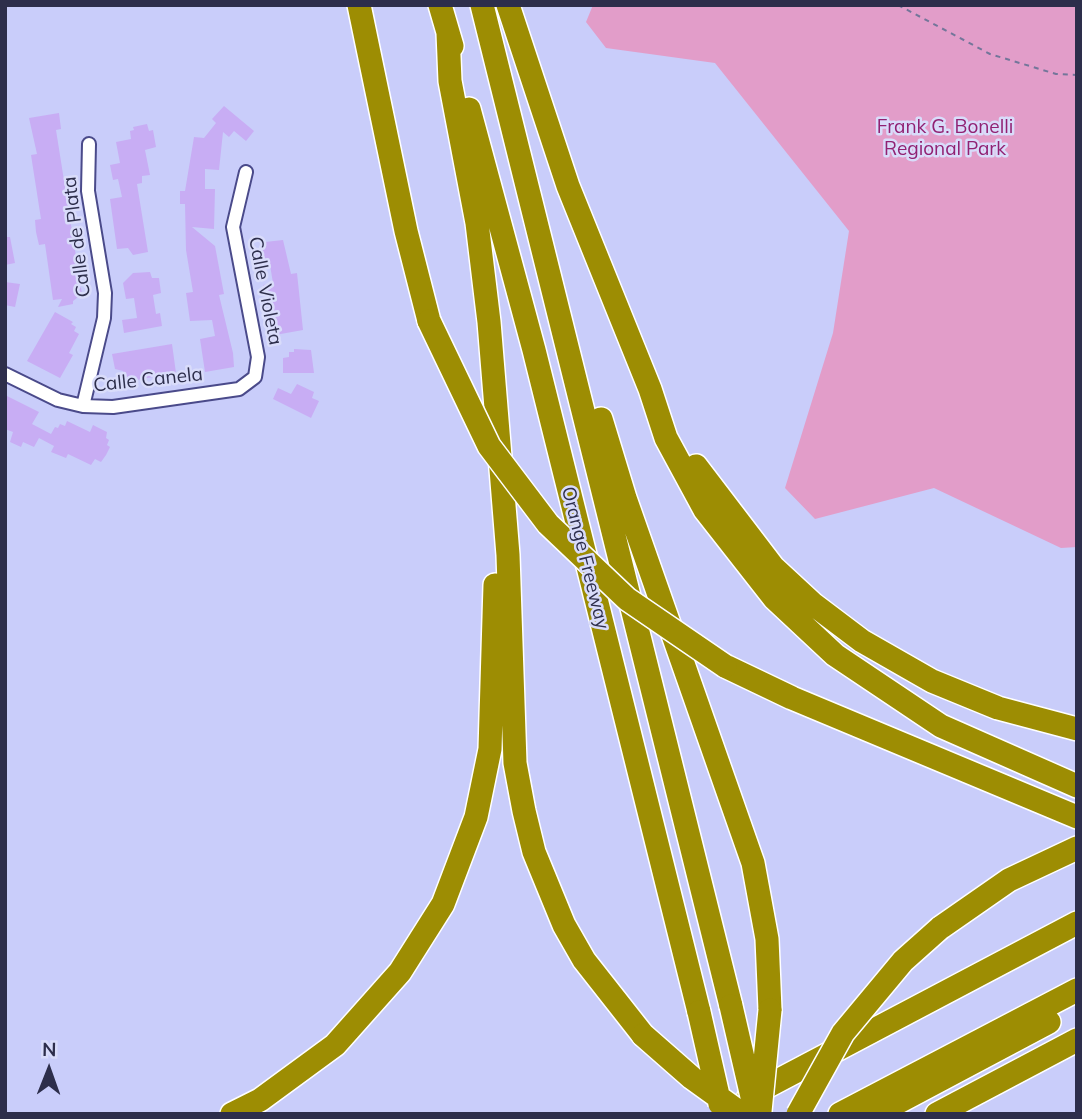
<!DOCTYPE html>
<html>
<head>
<meta charset="utf-8">
<style>
	body { margin:0 }
	#map { position:relative; width:1082px; height:1119px; overflow:hidden; background:#c9cdfa; font-family:Mulish,sans-serif }
	canvas { display:block }
	.frame { position:absolute; inset:0; border:7px solid #2d2e4b; pointer-events:none }
	.north { position:absolute; left:14px; top:1035px; width:70px; height:70px; -webkit-text-stroke:5px #d9dcfa; paint-order:stroke; rotate:1deg; font-size:19px; font-weight:700; line-height:28px; text-align:center; color:#2d2e4b }
	.north::after { content:''; display:block; margin:auto; width:24px; height:32px; background:#2d2e4b; clip-path:polygon(50% 0,100% 100%,50% 72%,0 100%) }
</style>
</head>
<body>
<div id="map">
<canvas width="1082" height="1119"></canvas>
<div class="frame"></div>
<div class="north">N</div>
</div>
<script>
const context = document.querySelector('canvas').getContext('2d');
context.lineJoin = 'round';
function fill(path, color) { context.fillStyle = color; context.fill(path, 'evenodd'); }
const shape = rows => new Path2D(rows.map(r => 'M' + r).join(''));
function strokePath(path, color, width, dash) { context.strokeStyle = color; context.lineWidth = width; context.lineCap = dash ? 'butt' : 'round'; context.setLineDash(dash || []); context.stroke(path); }
function write(font, color, halo, rows, align = 'center') {
  context.font = font + ' Mulish,sans-serif'; context.lineWidth = 5; context.setLineDash([]); context.textBaseline = 'middle'; context.strokeStyle = halo; context.fillStyle = color; for (const [text, x, y, turn = 0] of rows) {
    context.save(); context.translate(x, y); context.rotate((+turn || 0) * Math.PI / 180); context.textAlign = isNaN(turn) ? turn : align; if (halo) context.strokeText(text, 0, 0); context.fillText(text, 0, 0); context.restore();
  }
}
const green = shape([
	[593,5,1077,5,1077,547,1061,548,934,488,815,519,785,488,833,333,849,231,715,63,606,48,586,22]
]);
const building = shape([
	[224,106,254,131,246,141,234,131,229,137,223,132,219,170,205,169,205,189,215,189,214,229,192,227,215,246,224,294,219,295,233,353,234,367,205,372,200,339,215,336,212,320,190,321,186,293,193,292,186,250,185,204,180,204,180,191,185,191,194,137,204,138,216,123,212,119],
	[59,113,61,129,56,130,82,294,73,301,73,304,58,307,62,299,53,300,45,244,39,245,36,232,35,220,41,219,31,155,37,154,29,118],
	[147,124,149,131,153,130,156,147,145,150,150,175,142,176,142,183,137,184,148,252,133,255,128,248,117,249,110,199,122,197,118,179,113,180,110,165,120,163,116,142,131,139,130,131,134,130,133,127],
	[5,237,10,237,15,263,5,265],
	[283,240,291,274,297,273,303,330,275,335,263,285,273,283,270,265,259,267,256,252,266,245,265,242],
	[150,272,152,278,159,278,161,293,153,295,156,314,160,313,162,326,124,333,122,320,137,318,134,298,126,299,123,283,133,273],
	[5,282,20,284,15,307,5,305],
	[55,312,73,322,71,324,76,327,74,331,79,334,69,353,73,355,60,378,27,361],
	[172,344,176,373,125,382,123,371,115,369,112,354],
	[294,349,311,350,314,373,283,373,283,358,289,357,289,352,294,352],
	[297,384,314,392,312,398,319,401,311,418,273,399,278,388,291,394],
	[5,395,39,412,32,424,51,434,55,427,58,428,60,424,65,426,67,421,90,432,93,425,107,432,106,438,109,440,107,445,110,447,106,455,101,462,95,459,91,465,68,454,66,458,51,452,54,446,39,438,34,447,23,442,21,447,10,442,13,432,5,429]
]);
const path = shape([
	[898,5,990,54,1056,74,1077,75]
]);
const minor = shape([
	[5,374,58,400,83,406,113,407,239,389,255,377,258,357,233,227,246,172],
	[83,406,104,318,105,293,88,191,89,144]
]);
const motorway = shape([
	[359,5,406,231,429,321],
	[440,5,452,46],
	[482,5,731,1006],
	[508,5,568,186,650,389,666,438,705,510,774,598,835,655,941,726,1077,786],
	[448,33,450,81,477,223,489,322,508,555,515,763,524,811,534,852,564,925,584,960,643,1035],
	[469,109,534,350,699,1012],
	[601,419,625,498,753,863,767,939,770,1010],
	[696,466,773,567,813,604,862,641,932,681,998,708,1077,729],
	[725,666,792,698,1077,817],
	[940,928,1009,880,1077,848],
	[749,1096,1077,923],
	[232,1114,260,1100,335,1045,400,972,443,904,476,817,490,749,495,585],
	[840,1114,1077,990],
	[876,1114,1049,1022],
	[937,1114,1077,1040]
]);
const motorwayBridge = shape([
	[429,321,489,446,548,524,627,599,725,666],
	[731,1006,756,1114],
	[699,1012,720,1104],
	[643,1035,692,1078,742,1114],
	[760,1111,770,1010],
	[798,1114,843,1033,903,961,940,928]
]);
const parkNames = [
	["Frank G. Bonelli",945,127],
	["Regional Park",945,149]
];
const streetNames = [
	["Calle de Plata",77,237,-97],
	["Calle Violeta",265,291,79],
	["Calle Canela",148,380,-6],
	["Orange Freeway",585,558,76]
];
fill(green, '#e29dc9');
fill(building, '#c8adf4');
strokePath(minor, '#4a4a8a', 16);
strokePath(motorway, '#fff', 26);
strokePath(path, '#73769a', 2, [5, 5]);
strokePath(minor, '#fff', 12);
strokePath(motorway, '#9d8d03', 23);
strokePath(motorwayBridge, '#fff', 26, []);
strokePath(motorwayBridge, '#9d8d03', 23);
write('19px', '#912173', '#d9dcfa', parkNames);
write('19px', '#2d2e4b', '#d9dcfa', streetNames);
</script>
</body>
</html>
